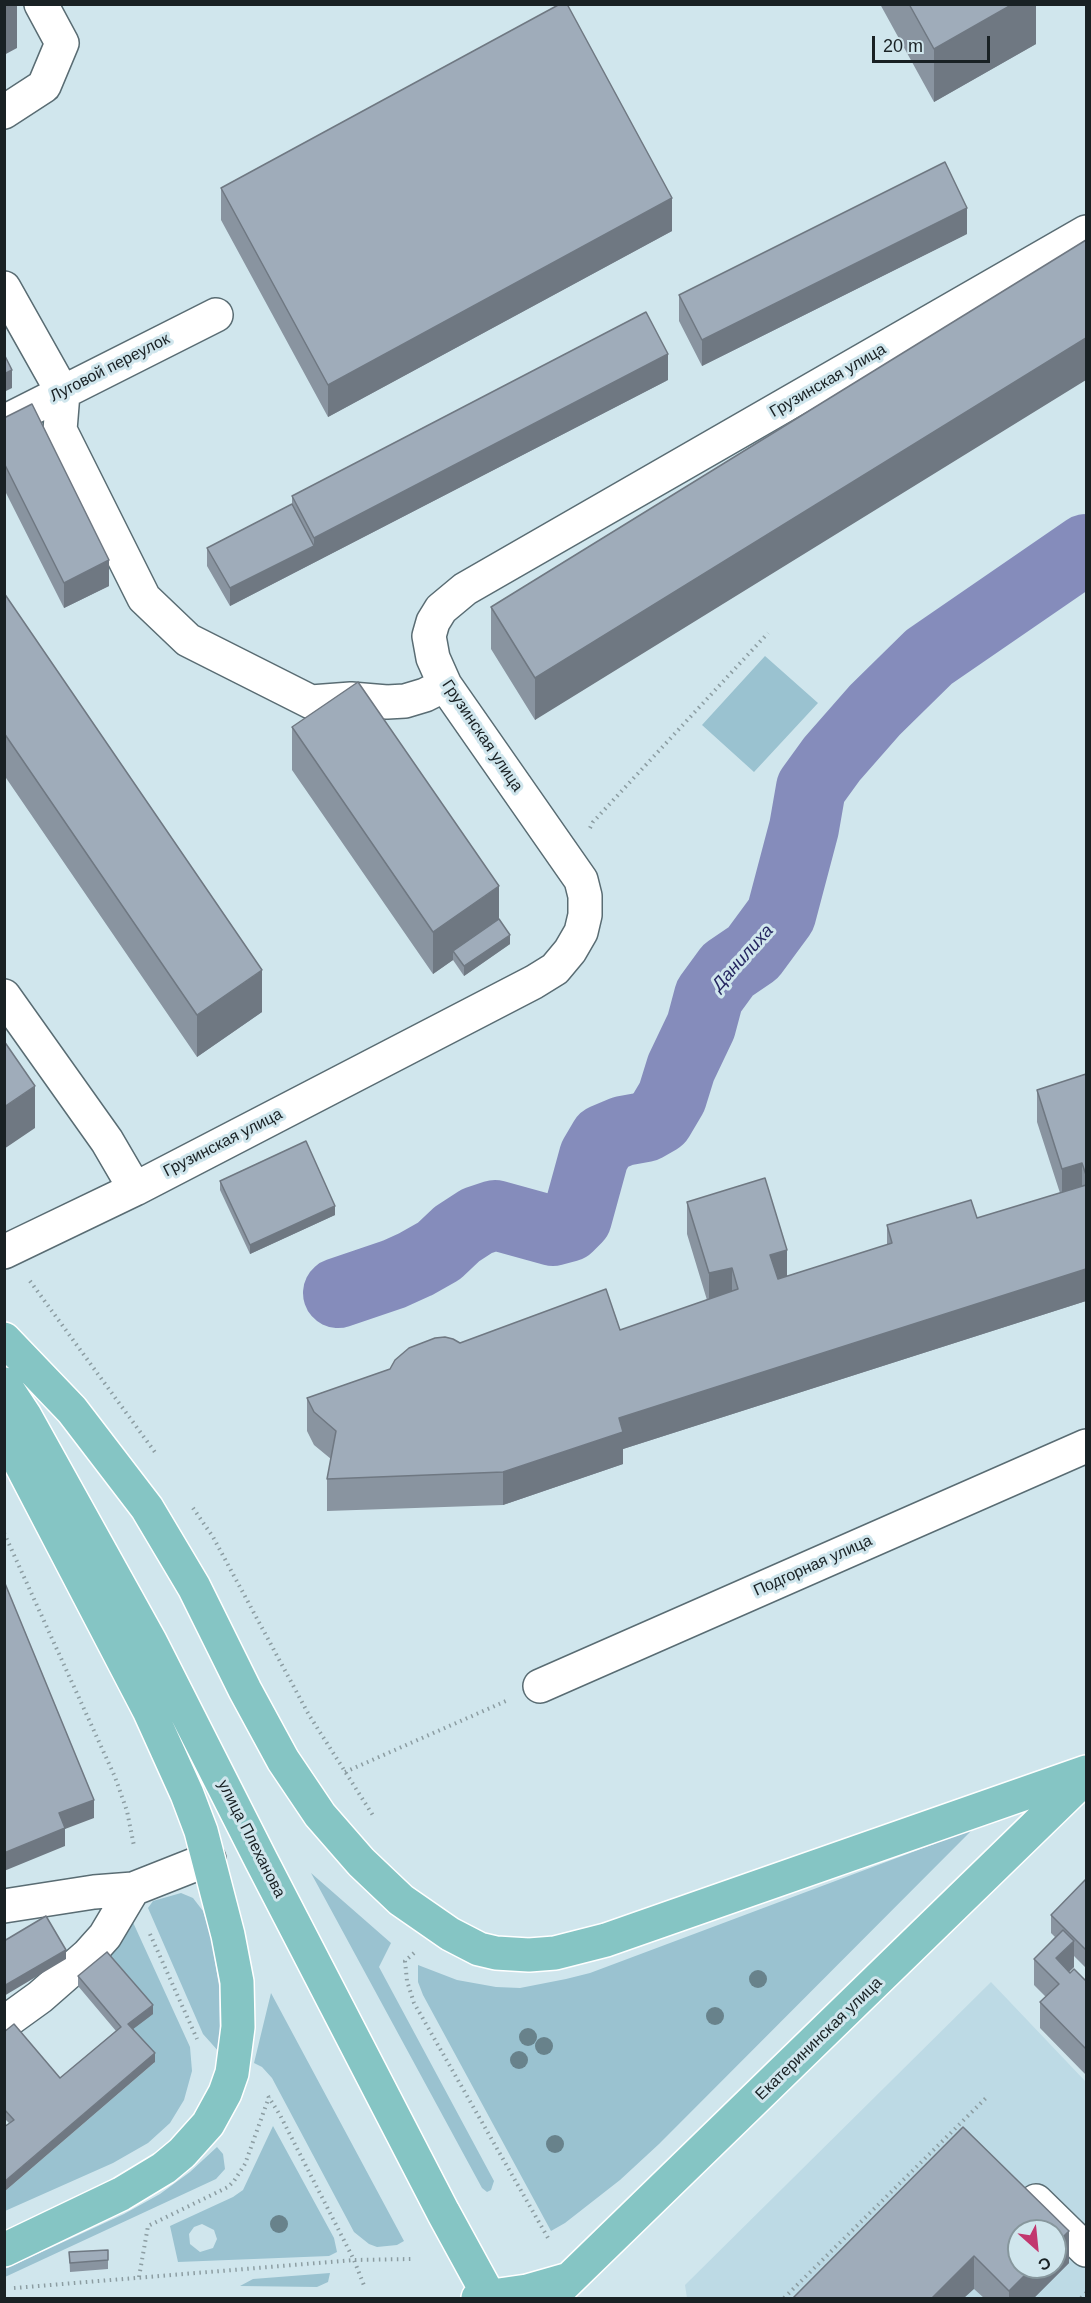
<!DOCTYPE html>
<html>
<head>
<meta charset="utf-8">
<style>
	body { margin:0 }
	#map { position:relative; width:1091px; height:2303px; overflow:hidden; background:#d0e6ed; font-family:Arial,sans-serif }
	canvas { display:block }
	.frame { position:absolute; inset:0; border:6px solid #192124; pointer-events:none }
	.north { position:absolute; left:1007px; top:2219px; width:60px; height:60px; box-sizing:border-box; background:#d0e6ed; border:2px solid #87979d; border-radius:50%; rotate:153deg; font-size:16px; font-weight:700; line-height:24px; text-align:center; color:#192124 }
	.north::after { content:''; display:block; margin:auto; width:21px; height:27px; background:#c2376e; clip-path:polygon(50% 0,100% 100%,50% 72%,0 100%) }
	.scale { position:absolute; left:872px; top:36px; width:118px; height:27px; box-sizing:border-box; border:3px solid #192124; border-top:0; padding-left:8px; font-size:18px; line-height:21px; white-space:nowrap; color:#192124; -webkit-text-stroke:4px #d0e6ed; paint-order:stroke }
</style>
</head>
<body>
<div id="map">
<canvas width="1091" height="2303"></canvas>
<div class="frame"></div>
<div class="north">С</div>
<div class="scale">20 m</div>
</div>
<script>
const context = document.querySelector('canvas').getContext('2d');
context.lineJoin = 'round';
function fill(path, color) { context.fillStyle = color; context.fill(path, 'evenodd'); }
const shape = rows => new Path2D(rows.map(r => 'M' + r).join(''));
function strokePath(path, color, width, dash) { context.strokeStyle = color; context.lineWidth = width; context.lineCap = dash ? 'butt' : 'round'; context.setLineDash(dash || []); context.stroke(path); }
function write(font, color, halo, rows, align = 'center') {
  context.font = font + ' Arial,sans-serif'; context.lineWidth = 6; context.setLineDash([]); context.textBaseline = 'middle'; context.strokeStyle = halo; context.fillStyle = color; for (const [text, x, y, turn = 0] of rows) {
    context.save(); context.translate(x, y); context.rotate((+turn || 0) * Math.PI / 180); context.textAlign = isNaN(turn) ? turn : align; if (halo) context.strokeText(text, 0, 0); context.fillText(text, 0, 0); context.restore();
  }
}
const built = shape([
	[991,1982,1086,2082,1086,2298,687,2298,685,2285],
	[1019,2231,1055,2231,1055,2267,1019,2267]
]);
const green = shape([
	[765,656,818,703,754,772,702,725],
	[979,1823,659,2144,620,2180,565,2223,551,2231,423,1995,418,1982,418,1965,457,1980,496,1987,520,1988,566,1979,590,1973,934,1844],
	[311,1873,391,1943,379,1967,494,2181,491,2190,487,2192,482,2188],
	[181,1893,193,1898,203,1911,211,1936,219,1986,220,2053,203,2034,148,1908,153,1901],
	[131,1918,190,2047,192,2071,184,2100,170,2123,148,2143,113,2163,5,2211,4,2192,155,2062,128,2033,152,2014,106,1955],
	[271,1993,404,2241,397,2245,377,2247,369,2244,354,2232,272,2078,262,2067,254,2063],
	[273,2126,334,2238,337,2252,329,2256,178,2262,170,2226,233,2197,243,2190],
	[202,2224,214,2230,217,2239,213,2248,200,2252,190,2244,189,2234,194,2227],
	[217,2147,223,2154,225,2169,216,2179,5,2277,5,2269,124,2214,160,2194,190,2172],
	[330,2273,328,2282,317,2287,240,2286,253,2279]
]);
const river = shape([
	[338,1293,394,1274,416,1264,439,1251,457,1234,477,1221,495,1215,553,1231,568,1227,577,1218,594,1156,604,1139,623,1131,645,1127,659,1119,672,1097,681,1068,701,1026,709,996,728,970,753,953,781,915,804,828,811,788,832,759,875,710,929,657,1086,549]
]);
const path = shape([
	[590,828,593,822,768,633],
	[30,1281,157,1455],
	[193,1508,213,1537,309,1715,374,1817],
	[4,1533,115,1777,127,1811,134,1846],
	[345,1772,506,1701],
	[150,1934,197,2039],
	[414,1953,405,1961,407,1981,414,2003,548,2238],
	[268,2096,280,2115,354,2260,365,2288],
	[139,2277,148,2226,228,2187,234,2181,245,2164,269,2097],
	[14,2288,354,2260,411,2259],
	[784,2298,987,2097],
	[1081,2298,1086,2293]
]);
const minor = shape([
	[4,112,44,86,62,43,41,4],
	[4,288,63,393,60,430,144,598,188,640,311,702,351,699,387,702,405,701,425,695,445,685],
	[4,422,216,315],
	[4,996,107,1141,135,1189],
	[4,1252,135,1189,534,982,555,969,570,951,581,932,585,915,585,896,581,880,445,685,433,658,429,636,433,622,441,609,465,589,1086,232],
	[540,1686,1086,1446],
	[4,1906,94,1892,133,1889,209,1859],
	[4,2023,40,1997,88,1955,105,1936,133,1889],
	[1036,2201,1086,2250]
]);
const major = shape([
	[4,1339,72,1410,147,1508,194,1587,245,1690,283,1760,320,1815,361,1862,401,1900,450,1934,479,1949,496,1953,529,1955,555,1953,606,1940,1086,1772],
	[4,1384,25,1416,150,1641,261,1860,443,2212,490,2298],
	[4,1432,149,1710,187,1794,201,1831,228,1935,237,1982,238,2027,232,2073,225,2093,208,2124,182,2153,164,2168,121,2194,4,2250],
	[478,2298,527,2291,569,2279],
	[550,2298,1086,1777]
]);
const trees = [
	[758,1979],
	[715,2016],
	[528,2037],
	[544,2046],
	[519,2060],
	[555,2144],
	[279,2224]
];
const wall = shape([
	[880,4,1036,4,1036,44,934,102],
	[221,188,672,231,328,417,221,220],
	[967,234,702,366,679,321,679,295],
	[1086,240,535,720,491,649,491,607],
	[668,380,230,606,207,566,207,548,292,504,292,496],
	[4,418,109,586,64,608,4,489],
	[4,593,262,1012,197,1057,4,775],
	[292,727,499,919,510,944,464,976,453,960,433,974,292,770],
	[1086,1074,1086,1301,623,1449,623,1464,503,1505,327,1511,327,1479,331,1459,314,1445,307,1431,307,1398,390,1369,460,1343,620,1330,707,1300,687,1234,687,1202,787,1276,887,1245,887,1225,977,1218,1060,1193,1037,1122,1037,1090],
	[220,1181,335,1215,250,1254,220,1190],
	[1086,1879,1086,1968,1074,1956,1074,1967,1069,1972,1086,1981,1086,2075,1040,2028,1040,2002,1046,1997,1034,1985,1034,1959,1055,1937,1051,1933,1051,1915],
	[78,1976,153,2014,133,2029,155,2062,9,2123,4,2118,4,2032,60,2078,116,2031,78,1986],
	[963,2127,1069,2263,1034,2298,984,2298,974,2289],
	[108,2250,108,2269,70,2272,69,2252]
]);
const shadedWall = shape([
	[4,4,17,4,17,48,4,55],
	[1013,4,1036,4,1036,44,934,102,934,49],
	[672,198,672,231,328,417,328,385],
	[967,208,967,234,702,366,702,340],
	[1086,338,1086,380,535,720,535,678],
	[668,354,668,380,230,606,230,588,314,546,314,538],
	[12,370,12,388,4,392,4,374],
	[109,560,109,586,64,608,64,583],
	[499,886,499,928,453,951,453,960,433,974,433,932],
	[510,935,510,944,464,976,464,966],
	[262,970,262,1012,197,1057,197,1015],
	[35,1086,35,1128,4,1149,4,1107],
	[1082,1163,1082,1196,1062,1201,1062,1169],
	[335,1206,335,1215,250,1254,250,1245],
	[787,1250,787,1282,770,1288,770,1255],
	[732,1268,732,1300,709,1306,709,1273],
	[1086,1269,1086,1301,623,1449,623,1464,503,1505,503,1472,619,1418],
	[94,1800,94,1818,65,1829,65,1846,4,1871,4,1853,59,1813],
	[1074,1941,1074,1967,1057,1983,1056,1958],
	[66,1950,66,1959,4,1996,4,1986],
	[153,2005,153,2014,128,2033,128,2024],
	[155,2053,155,2062,4,2192,4,2182],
	[1069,2231,1069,2263,1034,2298,1009,2298,1009,2291,1033,2267,1055,2267,1055,2245],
	[974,2256,974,2289,964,2298,932,2298]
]);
const building = shape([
	[560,4,567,4,672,198,328,385,221,188,560,4],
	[909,4,1013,4,934,49,909,4],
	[945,162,967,208,702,340,679,295,945,162],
	[1086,240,1086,338,535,678,491,607,1086,240],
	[646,312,668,354,314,538,292,496,646,312],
	[4,354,12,370,4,374,4,354],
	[32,404,109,560,64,583,4,463,4,418,32,404],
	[292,504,314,546,230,588,207,548,292,504],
	[4,593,262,970,197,1015,4,733,4,593],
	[358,682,499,886,433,932,292,727,358,682],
	[499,919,510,935,464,966,453,951,499,919],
	[4,1041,35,1086,4,1107,4,1041],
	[1086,1074,1086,1175,1082,1163,1062,1169,1037,1090,1086,1074],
	[306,1141,335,1206,250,1245,220,1181,306,1141],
	[765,1178,787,1250,770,1255,778,1279,892,1243,887,1225,971,1200,977,1218,1086,1185,1086,1269,619,1418,623,1432,503,1472,327,1479,336,1431,314,1412,307,1398,390,1369,395,1360,409,1348,435,1338,445,1337,453,1339,460,1343,606,1289,620,1330,738,1289,732,1268,709,1273,687,1202,765,1178],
	[4,1581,94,1800,59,1813,65,1828,4,1853,4,1581],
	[1086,1879,1086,1950,1051,1915,1086,1879],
	[46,1916,66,1950,4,1986,4,1941,46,1916],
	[1063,1930,1074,1941,1056,1958,1070,1973,1074,1969,1086,1981,1086,2049,1040,2002,1059,1984,1034,1959,1063,1930],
	[107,1952,153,2005,128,2024,155,2053,4,2182,4,2127,14,2120,4,2109,4,2032,14,2024,60,2078,121,2027,78,1976,107,1952],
	[963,2127,1069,2231,1055,2245,1055,2231,1019,2231,1019,2267,1033,2267,1009,2291,974,2256,932,2298,793,2298,963,2127],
	[108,2250,108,2260,70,2263,69,2252,108,2250]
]);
const streetNames = [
	["Луговой переулок",110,368,-27],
	["Грузинская улица",828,381,-30],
	["Грузинская улица",482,736,56],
	["Грузинская улица",223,1143,-27],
	["Подгорная улица",813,1566,-24],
	["улица Плеханова",251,1839,63],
	["Екатерининская улица",819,2039,-44]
];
const waterNames = [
	["Данилиха",743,958,-48]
];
fill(built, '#bddae5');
fill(green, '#9ac2d0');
strokePath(river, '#858cbb', 70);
strokePath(minor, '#596c73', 36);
strokePath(major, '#fff', 36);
strokePath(path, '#8c9da2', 4, [1.5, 4.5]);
strokePath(minor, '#fff', 33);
strokePath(major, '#85c5c4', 33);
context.fillStyle = '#68828b';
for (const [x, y] of trees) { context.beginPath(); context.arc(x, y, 9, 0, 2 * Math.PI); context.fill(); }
fill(wall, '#8994a0');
fill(shadedWall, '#6f7882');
fill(building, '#9facba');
strokePath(building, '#6f7882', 1.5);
write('16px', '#192124', '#d0e6ed', streetNames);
write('italic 18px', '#262761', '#d0e6ed', waterNames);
</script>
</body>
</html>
